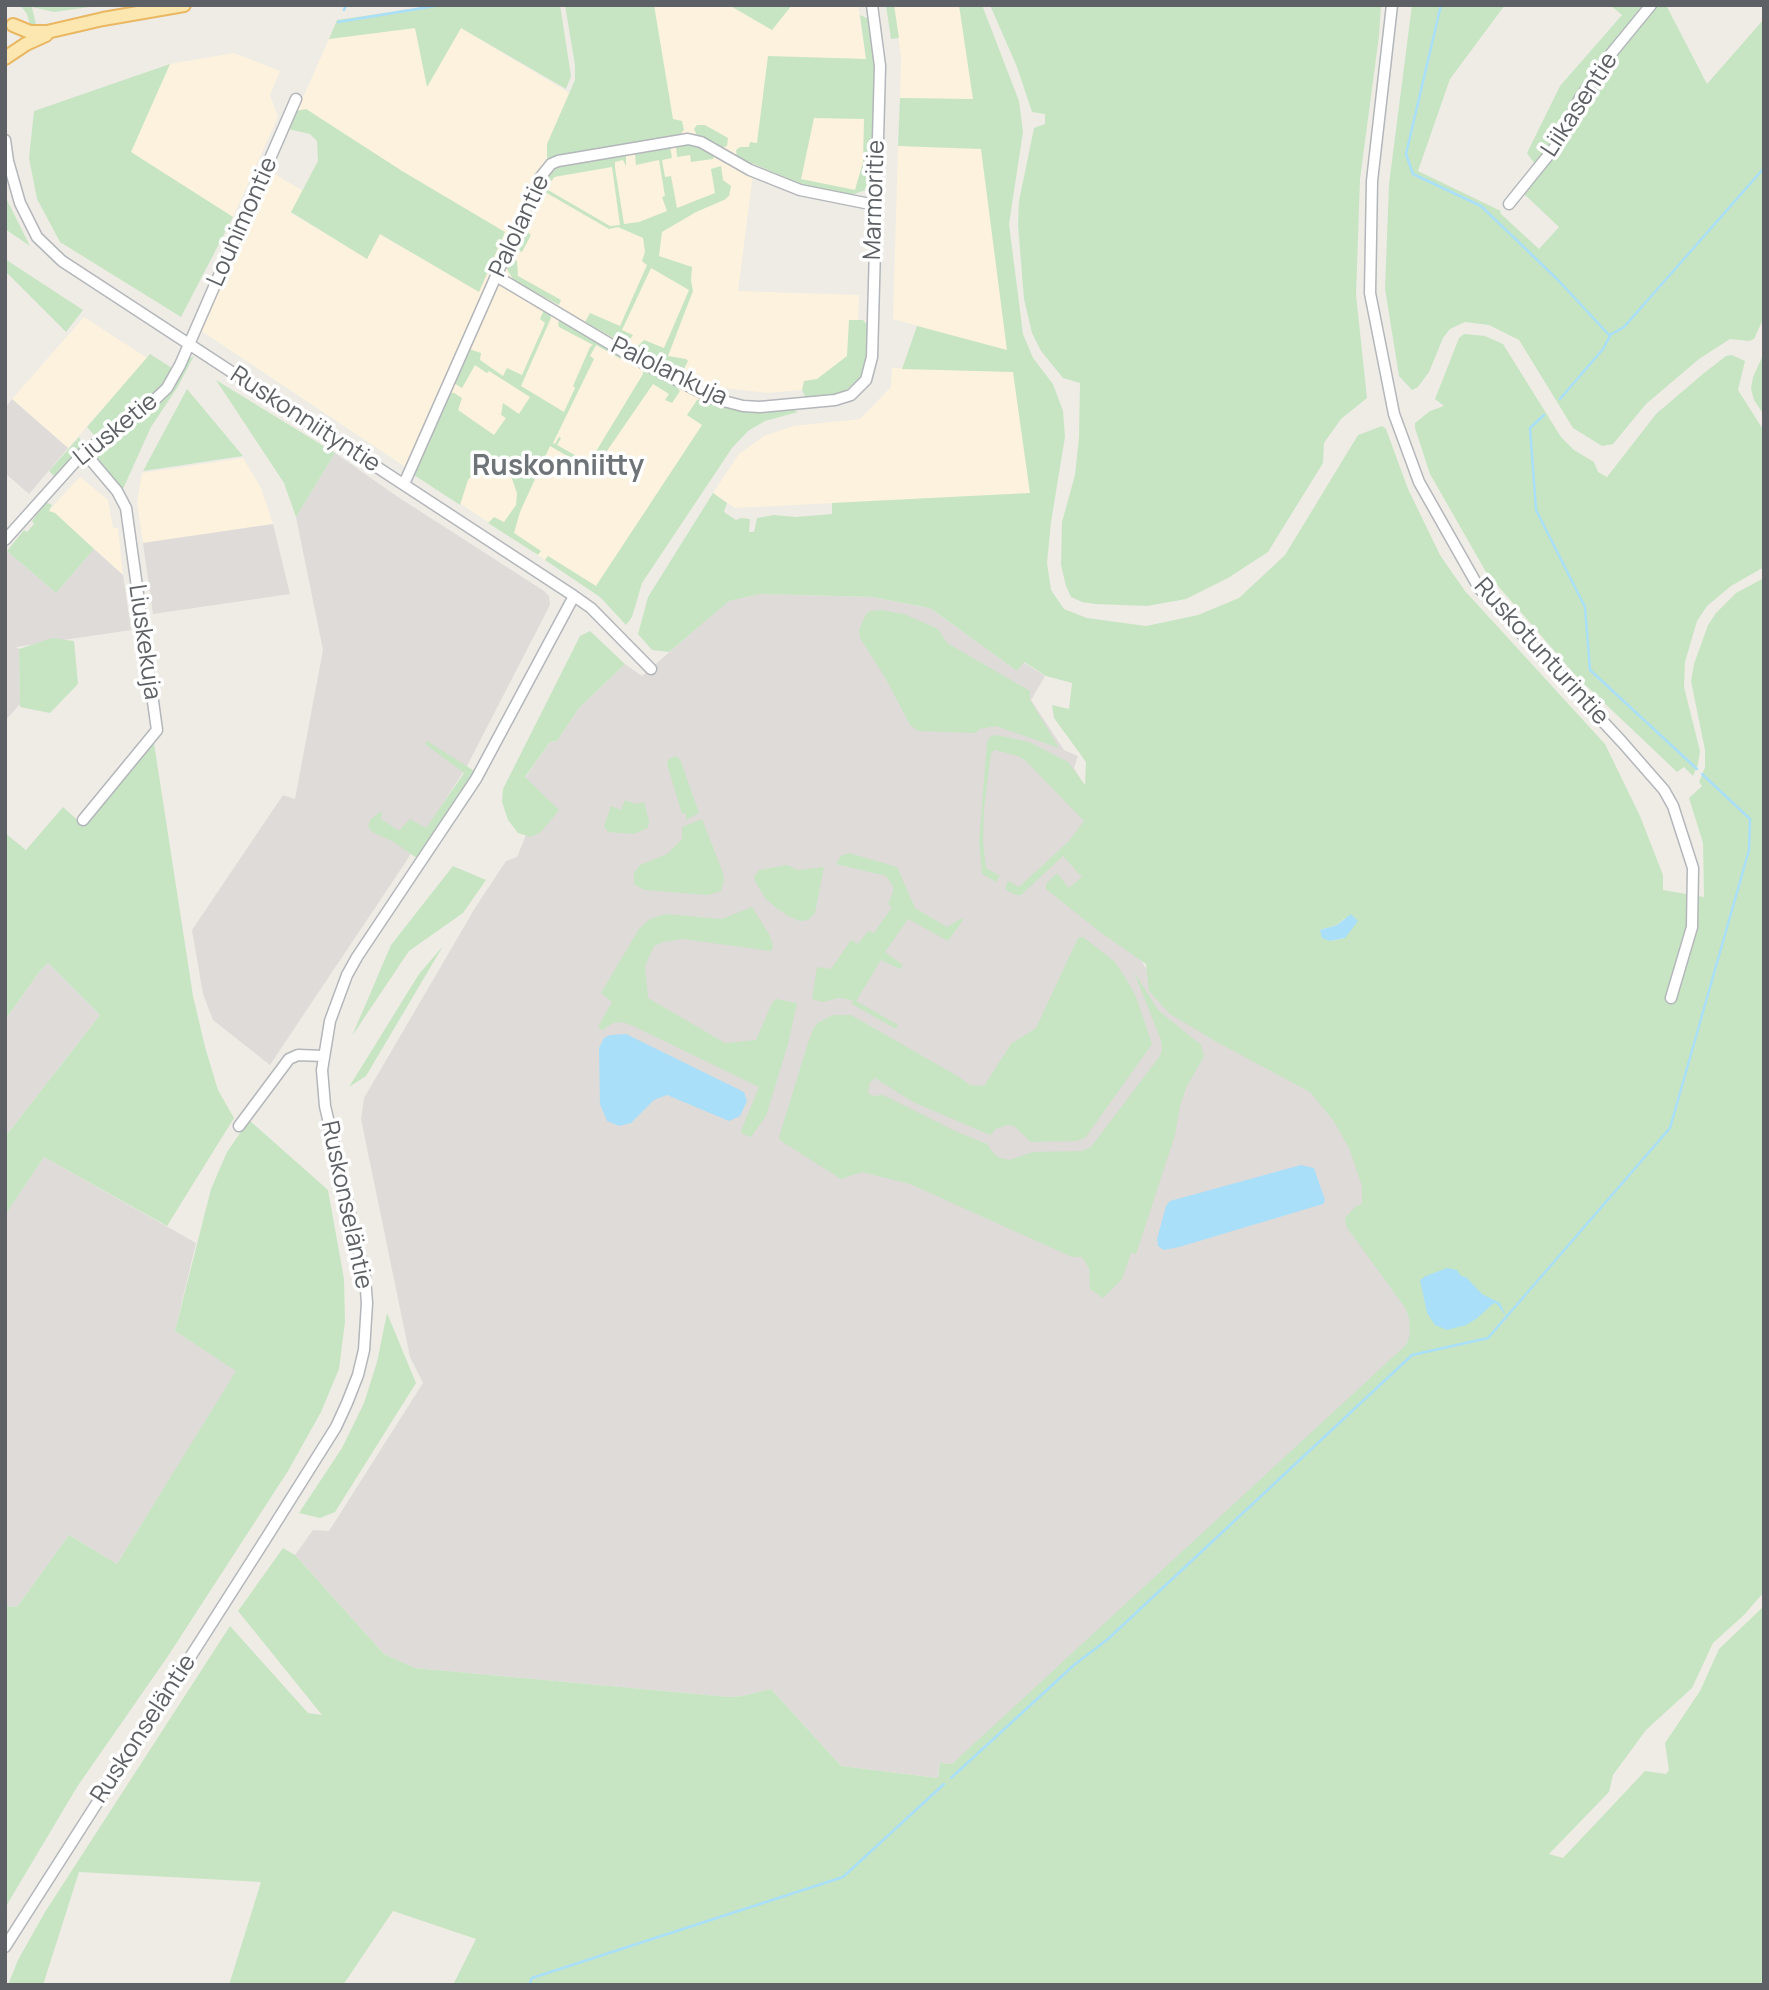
<!DOCTYPE html>
<html>
<head>
<meta charset="utf-8">
<style>
	body { margin:0 }
	#map { position:relative; width:1769px; height:1990px; overflow:hidden; background:#efece6; font-family:Manrope,sans-serif }
	canvas { display:block }
	.frame { position:absolute; inset:0; border:7px solid #5d6165; pointer-events:none }
</style>
</head>
<body>
<div id="map">
<canvas width="1769" height="1990"></canvas>
<div class="frame"></div>
</div>
<script>
const context = document.querySelector('canvas').getContext('2d');
context.lineJoin = 'round';
function fill(path, color) { context.fillStyle = color; context.fill(path, 'evenodd'); }
const shape = rows => new Path2D(rows.map(r => 'M' + r).join(''));
function strokePath(path, color, width, dash) { context.strokeStyle = color; context.lineWidth = width; context.lineCap = dash ? 'butt' : 'round'; context.setLineDash(dash || []); context.stroke(path); }
function write(font, color, halo, rows, align = 'center') {
  context.font = font + ' Manrope,sans-serif'; context.lineWidth = 7; context.setLineDash([]); context.textBaseline = 'middle'; context.strokeStyle = halo; context.fillStyle = color; for (const [text, x, y, turn = 0] of rows) {
    context.save(); context.translate(x, y); context.rotate((+turn || 0) * Math.PI / 180); context.textAlign = isNaN(turn) ? turn : align; if (halo) context.strokeText(text, 0, 0); context.fillText(text, 0, 0); context.restore();
  }
}
const commercial = shape([
	[654,5,729,5,772,30,792,5,858,5,866,59,768,57,738,291,859,295,857,351,823,388,768,393,724,388,714,404,702,399,702,425,596,586,548,556,545,560,200,330,270,171,303,191,291,213,367,258,379,234,479,291,402,171,306,109,297,111,329,39,415,28,428,86,461,28,571,94,674,131],
	[894,5,959,5,973,100,900,98,901,57],
	[234,53,280,71,270,95,278,117,233,217,130,152,170,64],
	[814,118,865,119,863,162,856,190,801,180],
	[898,146,981,148,1007,351,893,319],
	[84,317,147,358,68,448,12,399],
	[892,368,1013,372,1030,493,735,508,713,493,739,454,764,436,793,426,860,419,891,387],
	[243,458,261,488,273,524,143,543,137,502,142,473],
	[80,477,108,500,113,528,118,528,123,575,55,513,48,511]
]);
const industrial = shape([
	[12,399,68,448,29,494,5,473,5,408],
	[335,453,398,497,544,591,549,596,550,605,467,766,403,866,270,1065,213,1020,203,994,192,930,283,795,295,799,323,650,296,517],
	[273,524,290,594,153,614,143,543],
	[94,549,123,575,131,630,16,647,19,649,20,704,5,721,5,553,7,551,56,593],
	[760,594,872,597,930,608,1017,671,1023,662,1045,676,1031,700,1064,750,1078,756,1074,768,1096,805,1100,897,1166,999,1303,1083,1333,1111,1447,1357,952,1764,940,1763,938,1778,841,1766,771,1689,742,1696,729,1697,415,1668,384,1654,295,1555,313,1530,329,1531,423,1383,410,1357,361,1119,364,1098,475,908,506,861,517,857,526,835,551,803,525,778,550,742,557,741,579,708,625,664,642,676,728,601],
	[48,963,100,1015,5,1137,5,1020,40,971],
	[44,1157,196,1243,175,1331,237,1371,117,1564,69,1535,17,1607,5,1606,5,1210,7,1211]
]);
const green = shape([
	[20,5,104,5,54,12,32,7,37,29,31,29,27,14],
	[437,5,560,5,571,76,566,89,461,28,427,87,415,28,329,39,337,20],
	[565,5,654,5,673,119,682,121,684,130,679,136,547,158,547,144,575,80,575,65],
	[729,5,792,5,772,30],
	[886,5,894,5,899,38,891,39],
	[959,5,982,5,1019,101,1023,132,1009,224,1023,334,1033,358,1053,384,1063,411,1065,437,1051,522,1047,563,1051,590,1064,609,1087,618,1146,626,1198,615,1239,598,1285,555,1358,435,1382,426,1386,429,1408,489,1440,555,1465,591,1605,744,1640,816,1663,875,1663,890,1704,897,1703,843,1689,798,1702,786,1699,782,1705,767,1705,750,1691,681,1694,664,1708,625,1716,613,1736,593,1764,578,1764,1592,1744,1615,1713,1643,1692,1688,1646,1730,1613,1775,1609,1792,1549,1854,1563,1858,1645,1771,1666,1774,1669,1770,1665,1743,1700,1691,1719,1649,1764,1606,1764,1985,453,1985,476,1939,393,1911,343,1985,229,1985,261,1882,79,1872,43,1985,8,1985,18,1960,45,1912,230,1626,308,1713,322,1715,238,1611,283,1548,295,1555,384,1654,415,1668,729,1697,742,1696,771,1689,841,1766,938,1778,940,1763,952,1764,1407,1344,1410,1333,1409,1318,1406,1309,1346,1226,1345,1218,1355,1207,1362,1204,1362,1186,1349,1148,1333,1120,1310,1092,1215,1041,1170,1014,1149,991,1146,964,1100,932,1046,889,1046,884,1057,873,1069,888,1082,877,1063,856,1021,895,1015,895,1005,889,1008,881,1019,887,1069,841,1084,821,1026,761,1018,756,995,750,991,753,984,809,983,842,986,868,1000,876,996,882,982,874,979,842,987,742,991,736,997,735,1029,742,1068,762,1085,785,1086,762,1054,718,1052,705,1069,709,1072,683,1046,676,1024,662,1017,671,930,608,872,597,760,594,729,601,669,652,652,650,638,634,648,597,713,493,727,503,724,512,736,520,741,518,750,519,749,532,754,532,757,518,774,515,796,517,832,514,832,503,1030,493,1013,372,902,369,917,326,1007,350,981,149,898,146,900,98,973,99],
	[1345,918,1345,938,1330,941,1320,930,1337,925],
	[990,5,1381,5,1379,36,1360,179,1356,295,1367,398,1341,419,1324,443,1323,463,1268,552,1228,578,1186,599,1147,606,1095,604,1082,602,1071,597,1066,586,1061,565,1062,522,1075,475,1079,437,1080,383,1063,378,1041,351,1032,333,1024,299,1018,225,1019,201,1034,128,1045,124,1045,114,1032,112,1017,67],
	[1412,5,1505,5,1450,79,1418,171,1501,211,1500,213,1539,249,1559,227,1523,193,1541,173,1527,153,1560,86,1622,15,1610,5,1666,5,1707,84,1764,19,1764,317,1754,339,1749,341,1730,339,1699,359,1646,404,1613,444,1602,446,1573,428,1519,340,1489,325,1465,322,1450,329,1443,338,1429,372,1418,387,1412,390,1399,376,1385,289,1389,184],
	[860,15,869,19,875,65,872,174,866,190,851,195,806,186,737,157,736,150,740,147,749,147,750,142,757,143,768,56,866,59],
	[814,118,864,119,863,162,855,190,801,179],
	[170,64,131,152,233,217,181,317,60,242,37,199,29,158,34,111],
	[306,109,402,171,505,232,479,292,380,234,367,259,291,212,318,161,317,141,310,134,288,129,297,111],
	[697,125,705,125,728,138,727,146,721,148,697,136,694,129],
	[686,144,702,147,714,156,713,159,691,162,690,155,677,157,676,145],
	[670,146,672,158,662,160,665,177,671,176,677,208,715,193,711,169,721,166,723,180,731,186,729,196,724,200,696,212,662,232,659,256,692,267,691,281,693,291,668,356,686,359,688,361,681,375,635,349,644,340,664,348,689,290,651,268,622,330,633,335,626,345,585,322,590,313,620,326,647,265,642,261,645,252,643,238,618,227,609,229,545,192,536,210,533,206,541,186,545,186,549,187,548,190,610,226,620,225,612,167,554,177,552,181,545,178,554,167,563,163,626,154,626,166,623,160,615,162,615,168,624,224,639,222,667,211,662,197,665,196,659,160,636,165,635,154,636,151],
	[5,196,30,246,5,229],
	[528,216,532,216,526,231,531,235,522,252,513,248],
	[512,258,517,261,518,276,561,300,559,305,514,281,507,269,509,259],
	[5,259,83,310,66,332,5,271],
	[544,310,550,312,551,318,521,386,564,412,575,388,573,386,590,347,593,345,559,327,558,323,560,319,631,358,630,364,596,345,590,356,594,359,553,443,555,444,559,437,561,438,557,445,589,463,643,374,643,371,638,367,641,365,674,383,680,391,672,403,665,400,669,394,653,384,600,461,596,459,588,468,550,446,520,512,514,533,541,551,538,555,488,523,494,517,504,522,516,505,517,493,508,468,494,461,484,462,468,480,460,505,414,475,449,393,454,393,462,398,458,410,494,435,506,418,501,415,503,403,519,414,530,397,489,371,487,373,475,365,462,388,454,383,469,349,481,353,480,360,503,376,507,368,522,375,545,323,540,319],
	[849,320,863,320,868,326,866,363,861,377,843,393,832,396,806,398,802,390,804,381,817,379,847,356],
	[1464,334,1485,336,1503,344,1561,437,1574,450,1594,462,1598,472,1607,477,1656,414,1704,373,1726,356,1732,355,1745,361,1738,390,1764,431,1764,567,1731,586,1707,606,1697,621,1685,662,1684,687,1700,751,1698,764,1693,776,1684,767,1677,772,1577,677,1486,572,1430,474,1415,428,1415,423,1430,411,1444,406,1435,399,1459,338],
	[1764,353,1764,415,1754,400,1751,389,1753,377],
	[150,354,172,368,162,385,143,403,94,435,87,427],
	[194,356,177,388,151,427,122,491,98,461,95,454,97,447,152,410,165,396,187,360],
	[216,380,335,453,296,517,284,483],
	[187,389,243,456,143,471],
	[702,399,743,411,794,410,798,412,765,421,748,431,732,448,642,583,632,617,626,625,600,597,545,560,548,556,596,586,702,425,687,415,697,400],
	[79,437,83,445,54,476,49,471],
	[46,502,52,505,49,511,55,513,94,549,56,593,7,551,24,530,27,532,34,524,32,521],
	[880,610,904,614,938,629,947,643,1030,691,1030,700,1059,748,996,726,979,729,976,733,918,731,910,725,886,679,860,638,859,630,866,614,871,611],
	[590,631,625,664,579,708,557,741,550,742,525,777,559,810,541,832,531,837,518,833,508,820,502,802,503,789,580,636],
	[52,638,74,641,78,684,50,713,20,707,19,649],
	[427,741,476,772,419,856,415,857,394,842,372,832,368,826,371,819,380,812,383,813,380,818,399,831,410,819,426,828,464,773,425,744],
	[154,743,193,996,205,1047,218,1090,234,1118,167,1226,44,1157,7,1212,5,1210,5,1137,100,1015,48,963,40,971,5,1020,5,833,26,850,63,807,84,826],
	[675,756,680,759,699,813,686,820,686,813,682,814,667,764,668,760],
	[625,800,636,804,644,802,649,821,648,828,633,834,608,832,604,826,611,806,621,810],
	[702,819,723,873,724,880,721,891,708,895,644,890,634,884,634,873,640,865,667,854,682,839,682,827],
	[849,853,897,867,915,908,947,927,962,918,963,920,948,941,908,919,885,952,903,965,900,969,881,960,856,1001,898,1025,896,1029,852,1004,852,1000,839,998,823,1002,812,999,817,967,831,969,851,940,858,944,868,931,874,933,892,907,888,904,893,892,893,886,886,876,836,864,841,856],
	[787,865,798,870,824,867,815,913,808,920,800,921,790,917,775,907,765,898,755,881,754,877,759,870],
	[453,866,486,880,463,913,409,951,352,1036,391,945],
	[752,907,770,936,773,946,771,951,683,939,663,942,654,946,645,966,648,998,725,1043,756,1040,772,1003,776,999,797,1003,788,1044,766,1116,751,1137,742,1134,741,1131,759,1087,631,1025,621,1022,613,1023,602,1030,598,1027,612,1002,601,993,639,929,650,919,665,914,722,919],
	[1083,937,1115,962,1128,982,1136,997,1152,1044,1085,1138,1076,1141,1031,1142,1014,1126,1007,1125,996,1129,990,1135,913,1102,875,1078,870,1082,868,1093,872,1096,883,1095,957,1132,987,1144,994,1154,1000,1158,1010,1160,1033,1152,1082,1151,1091,1147,1160,1056,1162,1049,1161,1040,1134,972,1158,1010,1201,1045,1204,1056,1186,1088,1180,1106,1175,1135,1136,1254,1131,1253,1122,1279,1103,1298,1090,1289,1089,1268,1082,1257,1072,1257,910,1184,862,1172,841,1179,781,1141,779,1137,808,1043,813,1029,819,1022,833,1015,851,1015,959,1077,970,1085,984,1086,1011,1044,1036,1028,1078,938],
	[443,946,366,1076,349,1087,419,974],
	[249,1120,328,1190,344,1279,345,1322,339,1369,321,1412,288,1471,168,1656,77,1787,5,1908,5,1606,17,1607,69,1535,117,1564,236,1371,175,1331,211,1189,227,1152],
	[387,1313,416,1383,335,1512,320,1518,299,1513,342,1448,364,1403,377,1362]
]);
const water = shape([
	[1351,914,1358,921,1345,938,1330,941,1322,938,1320,930,1337,925],
	[626,1034,744,1092,747,1101,740,1116,729,1121,667,1095,654,1100,631,1123,619,1126,607,1121,600,1104,599,1048,604,1038,610,1035],
	[1301,1165,1314,1168,1325,1200,1323,1204,1179,1247,1164,1250,1158,1246,1157,1239,1166,1206,1170,1201],
	[1447,1268,1457,1270,1461,1276,1466,1277,1482,1294,1500,1303,1506,1316,1497,1304,1494,1303,1476,1319,1466,1325,1447,1330,1435,1325,1427,1313,1420,1280,1426,1276]
]);
const stream = shape([
	[1441,5,1406,154,1413,174,1481,206,1558,280,1610,336,1603,349,1560,399],
	[344,10,346,5],
	[338,22,441,5],
	[1610,335,1624,327,1764,168],
	[1544,415,1530,428,1536,510,1585,607,1590,670,1697,769],
	[951,1778,1074,1665,1108,1639,1412,1355,1488,1338,1670,1128,1749,850,1750,819,1702,774],
	[529,1985,532,1978,843,1877,944,1784]
]);
const minor = shape([
	[1392,5,1372,181,1370,293,1394,414,1419,482,1479,588,1622,742,1664,790,1673,806,1693,868,1692,927,1671,998],
	[5,140,8,161,20,203,37,237,62,261,574,596,591,608,651,669],
	[1509,204,1555,147,1580,98,1610,55,1651,5],
	[496,276,637,360,712,398,743,406,760,407,835,400,851,395,866,380,872,357,880,66,872,5],
	[404,484,539,179,551,164,558,161,688,139,701,142,750,170,800,190,875,205],
	[5,540,84,452,147,407,167,388,180,365,296,99],
	[83,820,157,730,126,508,117,491,84,452],
	[239,1126,289,1059,298,1055,324,1056],
	[5,1947,265,1540,336,1427,347,1403,358,1375,364,1350,367,1303,365,1278,325,1106,322,1070,330,1021,347,975,357,957,476,779,574,596]
]);
const major = shape([
	[13,25,30,32,47,32,103,19,184,5],
	[5,58,26,44,46,35]
]);
const streetNames = [
	["Liikasentie",1580,105,-57],
	["Marmoritie",875,200,-88],
	["Louhimontie",243,222,-66],
	["Palolantie",520,226,-65],
	["Palolankuja",669,372,26],
	["Ruskonniityntie",305,420,33],
	["Liusketie",116,430,-39],
	["Liuskekuja",144,642,82],
	["Ruskotunturintie",1541,652,48],
	["Ruskonseläntie",346,1205,78],
	["Ruskonseläntie",144,1729,-57]
];
const quarterNames = [
	["Ruskonniitty",558,467]
];
fill(commercial, '#fcf2dd');
fill(industrial, '#dedbd8');
fill(green, '#c7e5c3');
fill(water, '#aadffa');
strokePath(stream, '#aadffa', 2.5);
strokePath(minor, '#b3b6ba', 13);
strokePath(major, '#eab763', 16);
strokePath(minor, '#fff', 10);
strokePath(major, '#fbe7af', 12);
write('24px', '#5d6165', '#fff', streetNames);
write('bold 28px', '#6e7477', '#fff', quarterNames);
</script>
</body>
</html>
